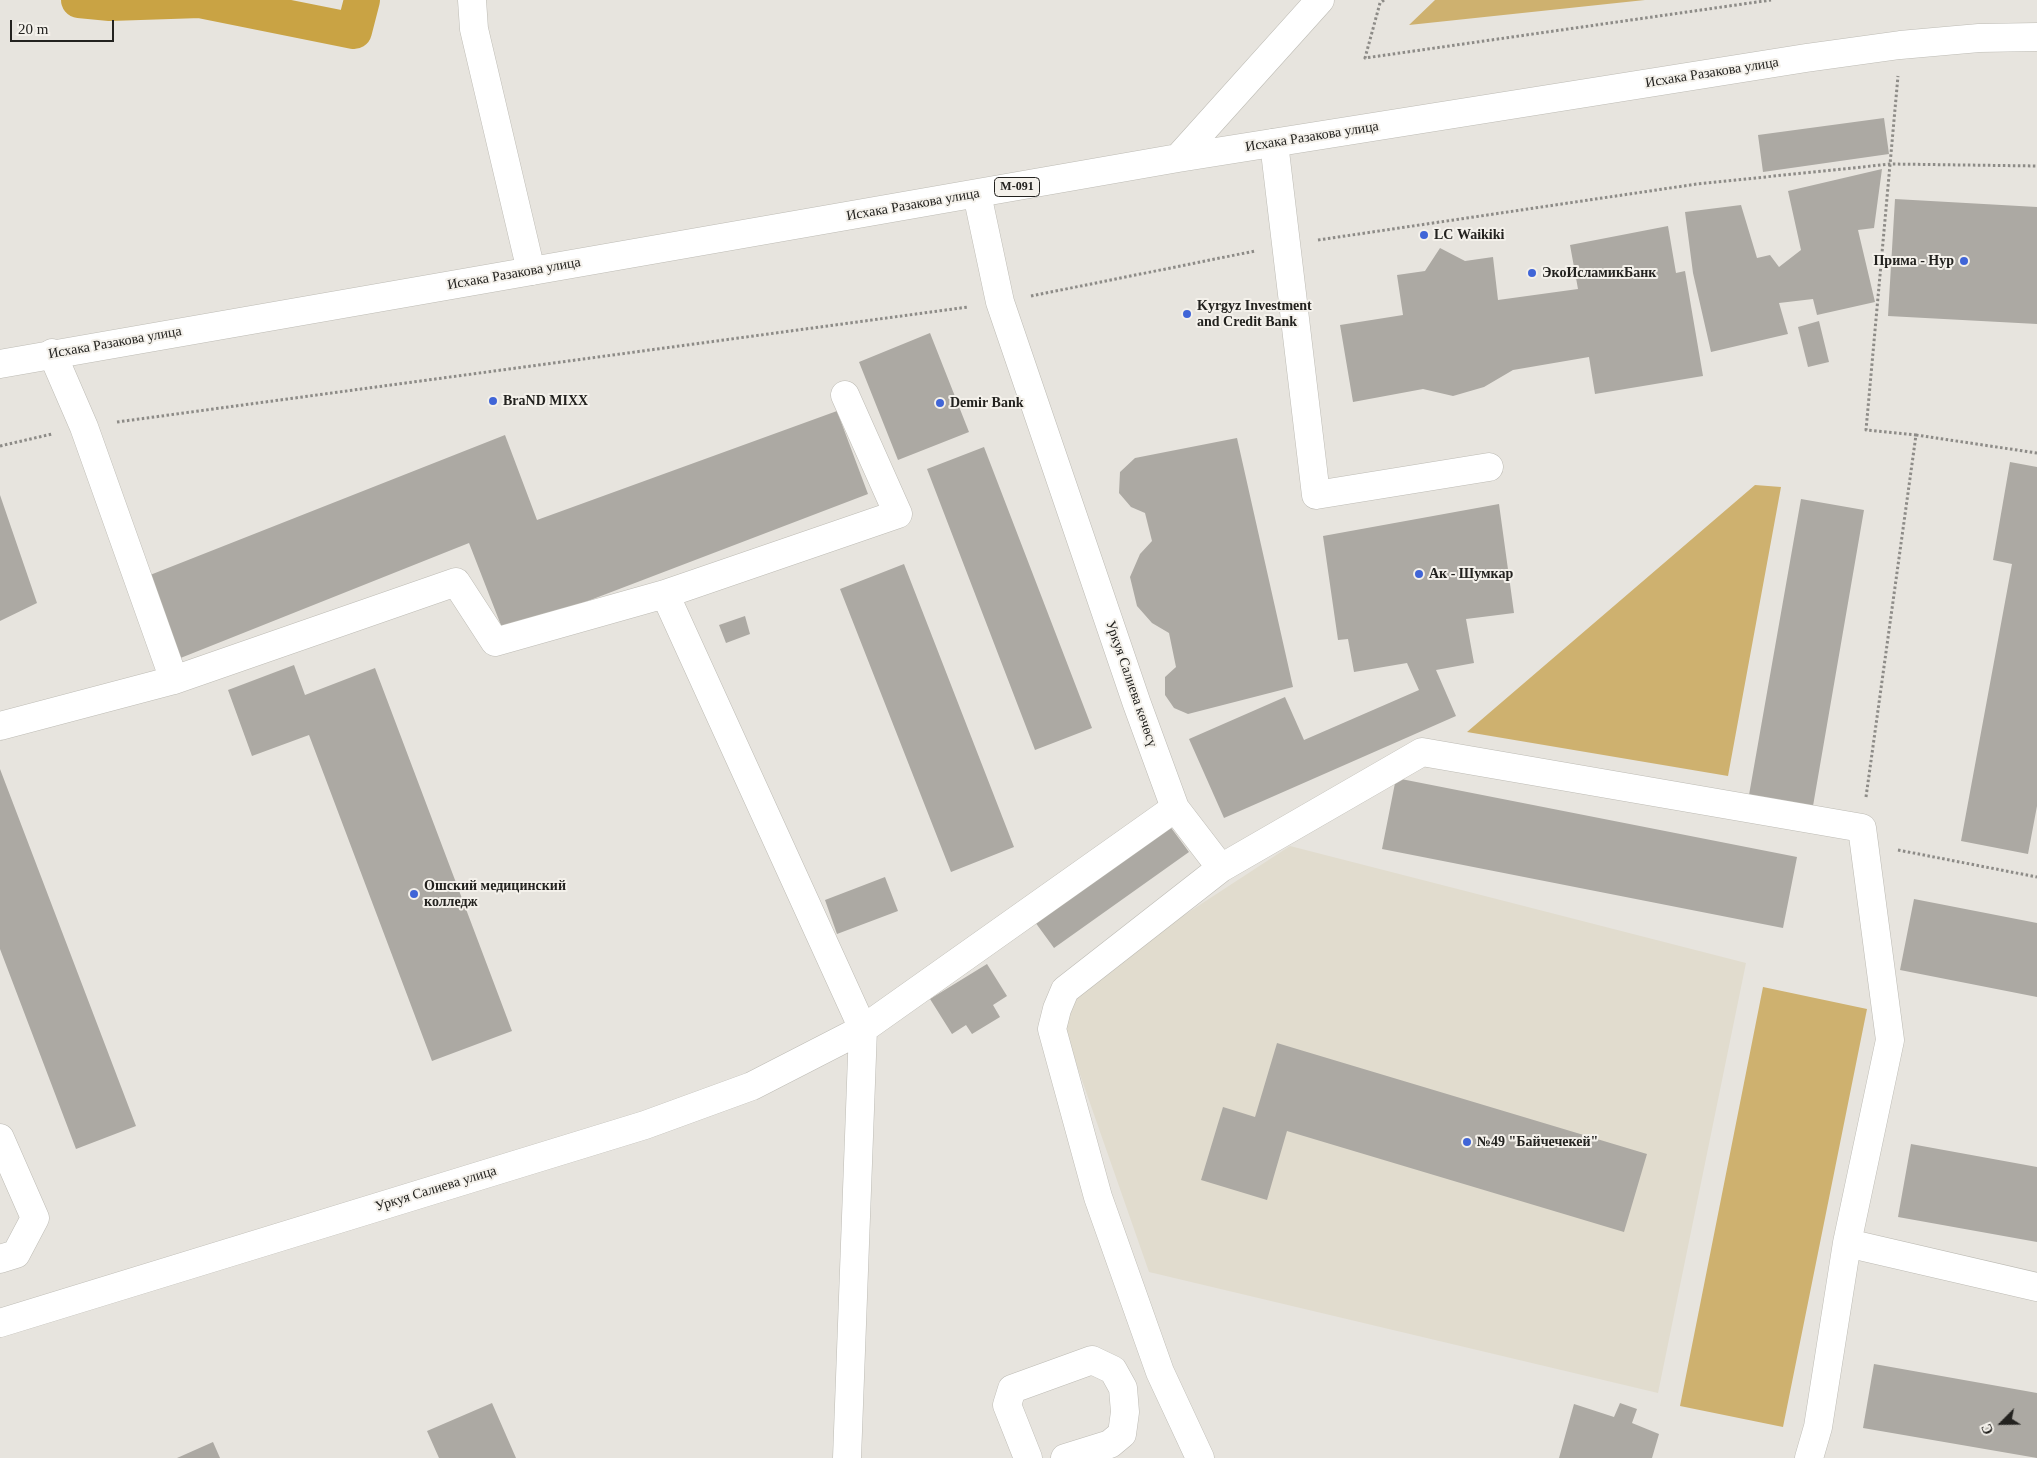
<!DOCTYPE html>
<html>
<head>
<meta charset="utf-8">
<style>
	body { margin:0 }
	#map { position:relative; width:2037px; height:1458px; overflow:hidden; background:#e7e4de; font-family:Georgia,serif }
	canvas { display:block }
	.north { position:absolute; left:1977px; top:1398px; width:50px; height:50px; -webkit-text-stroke:4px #f4f1eb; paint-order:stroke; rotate:247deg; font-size:14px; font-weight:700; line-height:20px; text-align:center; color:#23221f }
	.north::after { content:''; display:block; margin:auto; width:18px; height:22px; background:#23221f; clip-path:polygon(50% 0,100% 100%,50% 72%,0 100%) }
	.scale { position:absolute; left:10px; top:20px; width:104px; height:22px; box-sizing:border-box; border:2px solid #23221f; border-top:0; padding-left:6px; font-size:15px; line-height:18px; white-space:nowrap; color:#23221f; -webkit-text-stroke:4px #f4f1eb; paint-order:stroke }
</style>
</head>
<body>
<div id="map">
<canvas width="2037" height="1458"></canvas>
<div class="north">С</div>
<div class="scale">20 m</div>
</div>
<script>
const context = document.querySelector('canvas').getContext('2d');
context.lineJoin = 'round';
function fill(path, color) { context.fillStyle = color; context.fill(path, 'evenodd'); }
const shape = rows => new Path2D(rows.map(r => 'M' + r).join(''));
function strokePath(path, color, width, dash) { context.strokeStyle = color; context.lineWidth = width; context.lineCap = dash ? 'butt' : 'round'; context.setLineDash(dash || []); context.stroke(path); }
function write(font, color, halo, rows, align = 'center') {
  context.font = font + ' Georgia,serif'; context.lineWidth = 4; context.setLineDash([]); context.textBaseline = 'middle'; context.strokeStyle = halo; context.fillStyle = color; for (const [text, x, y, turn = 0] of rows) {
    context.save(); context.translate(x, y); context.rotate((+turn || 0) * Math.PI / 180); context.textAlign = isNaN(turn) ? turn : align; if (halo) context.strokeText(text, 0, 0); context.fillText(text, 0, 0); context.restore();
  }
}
const built = shape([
	[1290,846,1746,963,1658,1393,1149,1272,1054,1000]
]);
const green = shape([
	[1435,0,1645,0,1409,25],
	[1755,485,1781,487,1728,776,1467,732],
	[1763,987,1867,1009,1783,1427,1680,1406]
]);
const canal = shape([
	[79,0,110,3,200,0,354,31,362,0]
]);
const building = shape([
	[1884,118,1889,154,1763,172,1758,135],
	[1882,169,1874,228,1858,230,1875,302,1817,315,1813,299,1779,303,1788,334,1711,352,1693,273,1685,212,1741,205,1757,258,1770,255,1779,267,1801,250,1788,191],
	[1895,199,2037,207,2037,324,1888,316],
	[1668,226,1676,273,1685,271,1703,376,1595,394,1589,357,1513,370,1484,387,1453,396,1423,389,1353,402,1340,325,1403,315,1397,275,1425,271,1440,248,1465,261,1493,257,1498,300,1578,289,1570,245],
	[1819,321,1829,362,1808,367,1798,327],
	[930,333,969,432,898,460,859,362],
	[837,411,868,494,504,633,469,543,178,659,145,577,505,435,537,520],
	[1237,438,1293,687,1188,714,1174,708,1165,695,1165,677,1176,667,1169,633,1152,623,1137,606,1130,577,1140,554,1152,541,1145,513,1131,507,1119,493,1120,472,1135,458],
	[984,447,1092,728,1035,750,927,469],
	[2010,462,2037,467,2037,806,2028,854,1961,841,2012,564,1993,560],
	[0,495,37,603,0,621],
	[1801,499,1864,510,1813,806,1749,795],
	[1499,504,1514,613,1466,619,1474,663,1436,670,1456,716,1224,818,1189,739,1285,697,1304,740,1419,690,1407,663,1354,672,1348,639,1338,640,1323,536],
	[904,564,1014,847,951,872,840,589],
	[745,616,750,634,726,643,719,625],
	[294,665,305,695,375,668,512,1031,432,1061,309,735,252,756,228,690],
	[0,769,136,1126,76,1149,0,949],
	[1396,778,1797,857,1783,928,1382,849],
	[1169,825,1189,852,1054,948,1035,922],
	[885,877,898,911,837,934,825,900],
	[1914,899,2037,923,2037,997,1900,970],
	[987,964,1007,996,993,1005,1000,1017,972,1034,966,1025,952,1034,930,999],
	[1277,1043,1647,1154,1624,1232,1287,1131,1267,1200,1201,1180,1223,1107,1255,1117],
	[1911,1144,2037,1167,2037,1242,1898,1217],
	[1874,1364,2037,1393,2037,1458,1863,1428],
	[492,1403,516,1458,439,1458,427,1431],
	[1620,1403,1637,1409,1632,1423,1659,1434,1652,1458,1559,1458,1574,1404,1614,1417],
	[213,1442,220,1458,177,1458]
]);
const path = shape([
	[1384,0,1380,3,1365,58,1771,0],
	[1318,240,1697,184,1891,164,2037,166],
	[1031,296,1255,251],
	[117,422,968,307],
	[1916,435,2037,453],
	[0,446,52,434],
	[1866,797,1916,435,1866,430,1898,76],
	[1898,850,2037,877]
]);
const minor = shape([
	[472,0,474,29,531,271],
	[1274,143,1316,495,1489,467],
	[52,353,84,427,174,680],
	[665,594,863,1029,847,1458],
	[0,726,174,680,456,582,495,642,665,594,898,514,845,395],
	[1175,808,1221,868,1422,752,1862,828,1890,1040,1847,1243,1818,1427,1809,1458],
	[0,1138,35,1218,16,1254,0,1259],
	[1847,1243,2037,1287],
	[0,1323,645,1125,752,1086,863,1029,1175,808,1137,704,1000,302,977,194],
	[1028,1458,1007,1405,1012,1389,1092,1360,1113,1370,1123,1388,1125,1412,1122,1434,1110,1444,1065,1458],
	[1200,1458,1160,1372,1098,1197,1052,1029,1057,1009,1065,990,1221,868]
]);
const major = shape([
	[1178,158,1320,0],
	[0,364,1178,158,1806,58,1900,45,1979,38,2037,37]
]);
const markers = [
	[1424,235,5,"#4065d7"],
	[1964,261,5,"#4065d7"],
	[1532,273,5,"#4065d7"],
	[1187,314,5,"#4065d7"],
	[493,401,5,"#4065d7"],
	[940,403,5,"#4065d7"],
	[1419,574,5,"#4065d7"],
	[414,894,5,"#4065d7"],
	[1467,1142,5,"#4065d7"]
];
const shields = [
	[1017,187,45]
];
const shieldNames = [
	["М-091",1017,187]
];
const streetNames = [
	["Исхака Разакова улица",1712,73,-9],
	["Исхака Разакова улица",1312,137,-9],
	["Исхака Разакова улица",913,205,-10],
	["Исхака Разакова улица",514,274,-10],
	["Исхака Разакова улица",115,343,-10],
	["Уркуя Салиева көчөсү",1131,684,71],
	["Уркуя Салиева улица",436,1189,-17]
];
const poiNames = [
	["LC Waikiki",1434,235],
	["Прима - Нур",1954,261,"right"],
	["ЭкоИсламикБанк",1542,273],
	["Kyrgyz Investment",1197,306],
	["and Credit Bank",1197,322],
	["BraND MIXX",503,401],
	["Demir Bank",950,403],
	["Ак - Шумкар",1429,574],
	["Ошский медицинский",424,886],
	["колледж",424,902],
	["№49 \"Байчечекей\"",1477,1142]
];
fill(built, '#e1dcce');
fill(green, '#ceb16f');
strokePath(canal, '#c9a344', 36);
fill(building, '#aca9a3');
strokePath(minor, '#bdbbb4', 29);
strokePath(major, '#bdbbb4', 29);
strokePath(path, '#8d8b87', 3, [2.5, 2.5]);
strokePath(minor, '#fff', 28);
strokePath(major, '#fff', 28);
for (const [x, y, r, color] of markers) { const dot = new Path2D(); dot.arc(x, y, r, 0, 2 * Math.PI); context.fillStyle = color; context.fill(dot); strokePath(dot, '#f4f1eb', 2); }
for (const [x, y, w] of shields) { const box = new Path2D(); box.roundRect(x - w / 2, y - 9.5, w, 19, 4); context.fillStyle = '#f4f1eb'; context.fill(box); strokePath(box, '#23221f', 1); }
write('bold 12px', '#23221f', null, shieldNames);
write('14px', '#23221f', '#f4f1eb', streetNames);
write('bold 14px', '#23221f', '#f4f1eb', poiNames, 'left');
</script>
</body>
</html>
